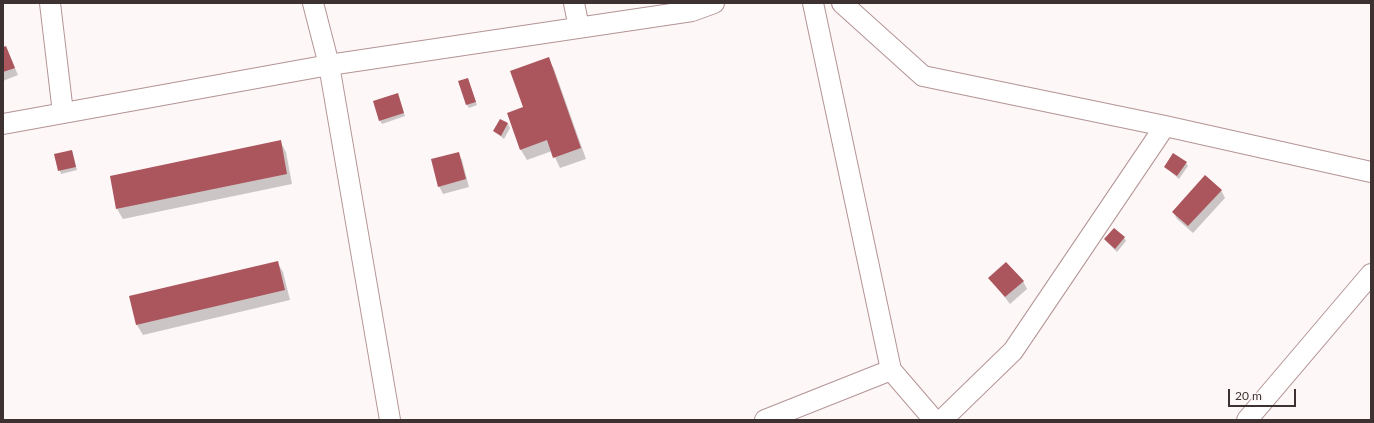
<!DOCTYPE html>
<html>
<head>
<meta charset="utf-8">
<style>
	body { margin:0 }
	#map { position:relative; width:1374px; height:423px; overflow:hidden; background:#fef7f7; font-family:Lato,sans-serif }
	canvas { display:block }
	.frame { position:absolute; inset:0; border:4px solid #3e3131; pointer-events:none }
	.scale { position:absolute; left:1228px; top:389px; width:68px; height:18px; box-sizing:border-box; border:2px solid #3e3131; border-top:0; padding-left:5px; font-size:12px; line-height:14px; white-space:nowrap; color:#3e3131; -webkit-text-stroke:3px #fef7f7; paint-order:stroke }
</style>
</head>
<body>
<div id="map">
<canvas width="1374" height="423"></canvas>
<div class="frame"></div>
<div class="scale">20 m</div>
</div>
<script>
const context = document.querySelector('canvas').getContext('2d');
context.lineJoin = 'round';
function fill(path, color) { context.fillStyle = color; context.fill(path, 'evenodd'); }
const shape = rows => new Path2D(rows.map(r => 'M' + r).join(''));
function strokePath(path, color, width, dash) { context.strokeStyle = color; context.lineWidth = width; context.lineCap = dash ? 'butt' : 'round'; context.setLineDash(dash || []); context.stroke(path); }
const shadow = shape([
	[6,47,18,75,3,81,3,48],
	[548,58,554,69,586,159,560,168,552,151,527,160,521,150,524,108],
	[468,79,477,105,469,108,467,105],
	[399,98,405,116,382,124,380,121],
	[501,120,508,124,510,128,504,139,494,131],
	[280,141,286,152,292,184,123,219,117,209],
	[72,151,77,170,61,174,55,155],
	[458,153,462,160,469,187,443,194,439,186],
	[1186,163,1188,166,1179,179,1165,167],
	[1221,190,1225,198,1193,233,1177,219,1173,212],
	[1124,237,1126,241,1117,252,1105,240],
	[277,262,283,272,290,300,143,335,137,325,131,297],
	[990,278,1023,281,1027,289,1010,304]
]);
const building = shape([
	[6,46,15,68,3,72,3,47],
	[549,57,581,148,553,158,547,140,520,150,507,113,523,107,510,71],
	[468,78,476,102,466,105,458,81],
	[398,93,404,113,379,121,373,101],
	[500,119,508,123,501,136,493,131],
	[281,140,287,174,116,209,110,176],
	[72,150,76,167,58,171,54,154],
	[459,152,466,179,438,187,431,159],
	[1173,153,1187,162,1177,176,1164,167],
	[1205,175,1222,190,1188,226,1172,212],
	[1114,228,1125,237,1115,249,1104,239],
	[278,261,285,290,136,325,129,296],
	[1006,262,1024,281,1005,297,988,278]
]);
const street = shape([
	[50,3,63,113],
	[313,3,329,65,390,420],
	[574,3,579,28],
	[813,3,891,370,934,420],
	[842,3,923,76,1165,126,1371,172],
	[3,124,329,65,692,11,714,3],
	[765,420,891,370],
	[942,420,1013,351,1165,126],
	[1247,420,1371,274]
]);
fill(shadow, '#0003');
fill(building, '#ab555d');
strokePath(street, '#b39495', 22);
strokePath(street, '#fff', 20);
</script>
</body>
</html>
